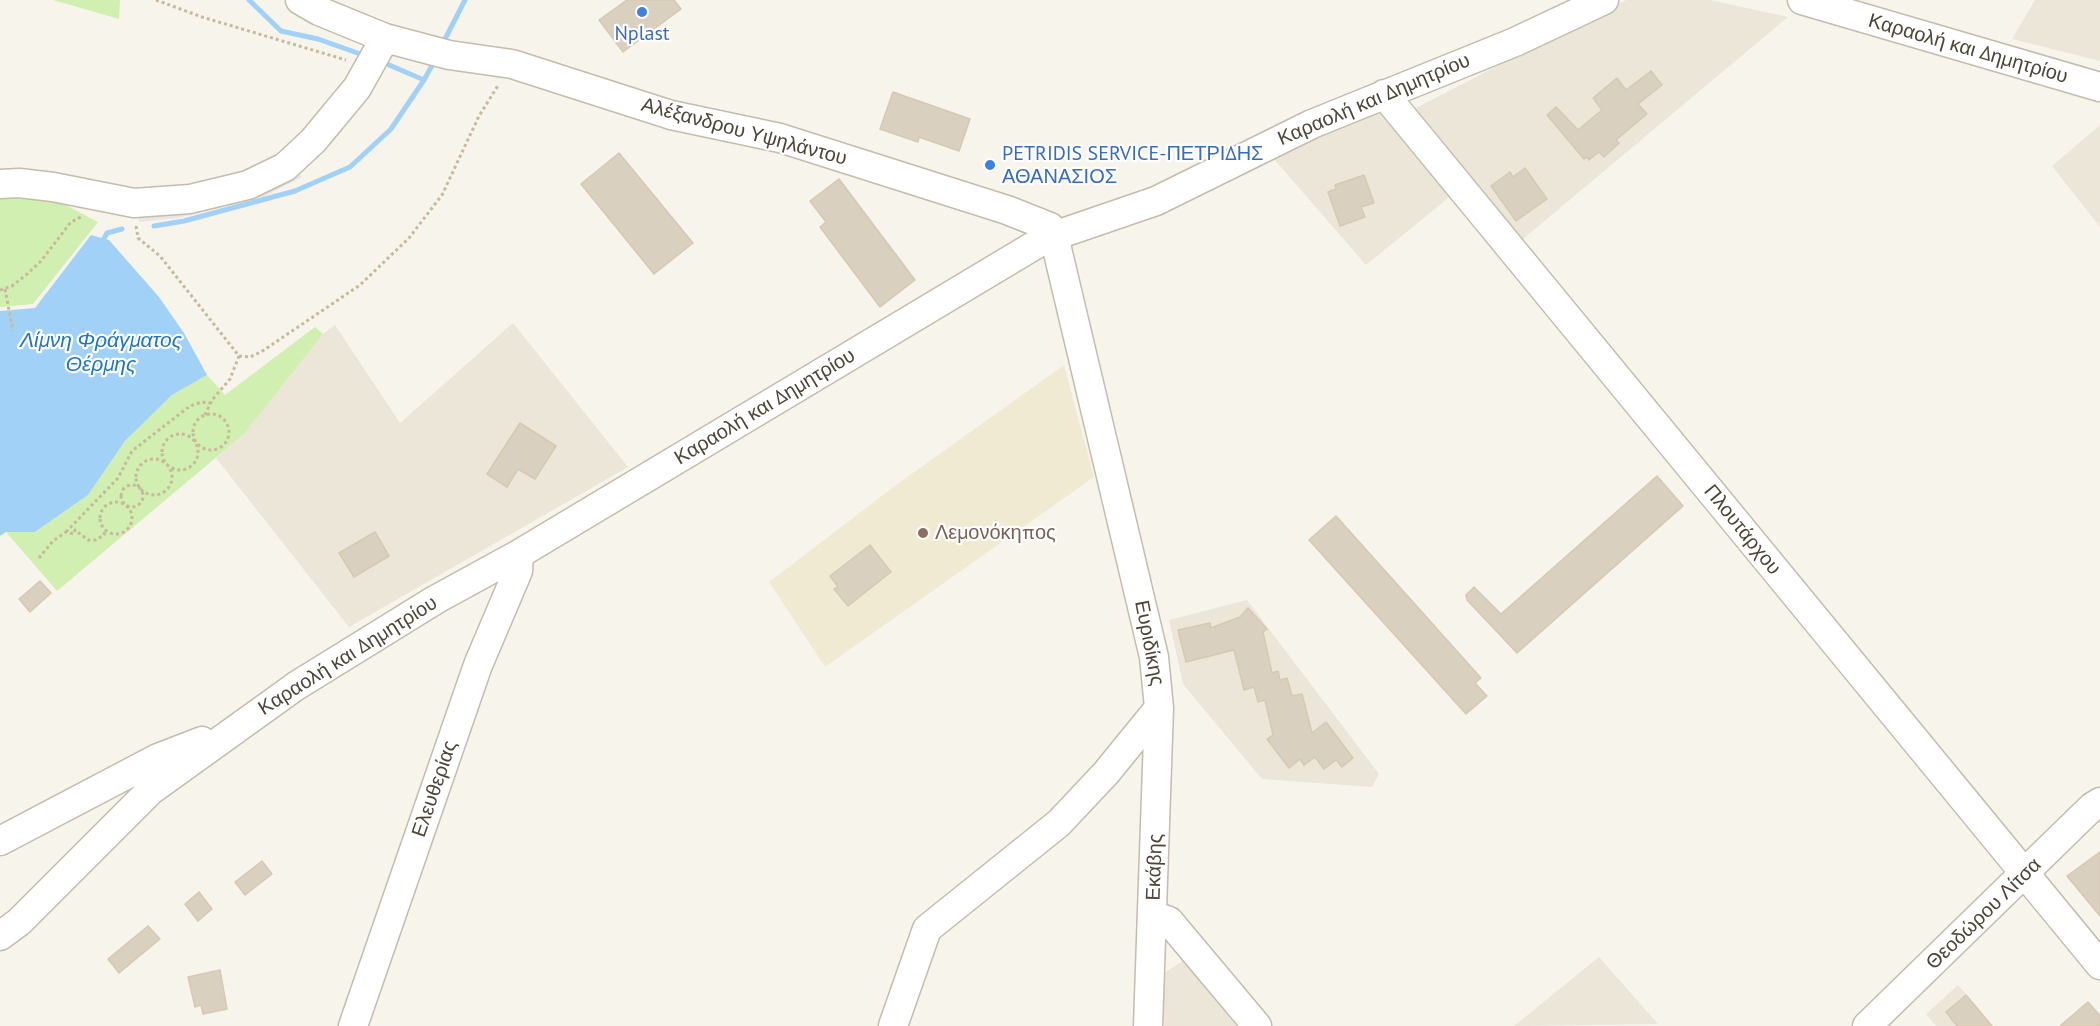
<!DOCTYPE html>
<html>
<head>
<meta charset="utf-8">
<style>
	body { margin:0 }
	canvas { display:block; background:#f7f4eb }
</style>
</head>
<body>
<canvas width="2100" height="1026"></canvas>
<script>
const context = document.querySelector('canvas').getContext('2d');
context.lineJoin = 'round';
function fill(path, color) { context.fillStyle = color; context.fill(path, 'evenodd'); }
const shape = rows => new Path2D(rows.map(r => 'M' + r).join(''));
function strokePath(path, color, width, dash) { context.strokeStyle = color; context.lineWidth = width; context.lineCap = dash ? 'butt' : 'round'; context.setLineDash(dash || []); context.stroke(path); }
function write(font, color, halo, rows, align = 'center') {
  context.font = font + ' "PT Sans",sans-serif'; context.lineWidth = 4.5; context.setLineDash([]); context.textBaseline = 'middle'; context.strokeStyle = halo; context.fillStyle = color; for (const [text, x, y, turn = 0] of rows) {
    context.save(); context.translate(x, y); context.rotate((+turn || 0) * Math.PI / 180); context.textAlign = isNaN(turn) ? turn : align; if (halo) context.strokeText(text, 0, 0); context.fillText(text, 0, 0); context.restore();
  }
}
const residential = shape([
	[1626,0,1710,0,1788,17,1517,244,1410,111],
	[2035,0,2100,0,2100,61,2012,39],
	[1380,109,1452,195,1366,265,1273,158],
	[2100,125,2100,227,2052,166],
	[513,323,628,467,349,627,216,458,244,434,323,334,335,325,400,423],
	[1247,600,1379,774,1372,787,1262,779,1183,684,1169,620],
	[1599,957,1658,1024,1514,1026],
	[1183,961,1236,1026,1164,1026,1164,973],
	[1958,985,1993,1026,1936,1026,1926,1014]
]);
const education = shape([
	[1064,365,1094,477,825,667,769,582,896,485]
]);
const green = shape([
	[53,0,120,0,119,19],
	[0,197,60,202,98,222,33,304,0,307],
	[315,327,323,334,244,434,57,591,6,532,35,532,88,495,125,441,172,395,207,375,225,395]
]);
const parking = shape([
	[296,168,302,177,263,197,178,218,139,222,138,210]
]);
const water = shape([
	[91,235,109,240,159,297,184,333,207,375,172,395,125,441,88,495,35,532,6,532,0,536,0,311,35,308]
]);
const stream = shape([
	[249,0,281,31,318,39,366,56],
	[443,43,465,0],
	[380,61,424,80],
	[154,226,184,221,295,191,350,167,391,129,424,80,435,60],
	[102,242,107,233,122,229]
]);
const building = shape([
	[627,0,674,0,681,9,623,52,599,20,627,0],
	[1651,71,1662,85,1638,104,1647,114,1616,140,1619,143,1604,157,1599,152,1589,160,1587,157,1584,159,1547,115,1556,107,1578,130,1602,110,1593,98,1617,78,1626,90,1651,71],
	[893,92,970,119,959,151,919,137,918,142,880,129,893,92],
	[619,153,693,243,654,274,581,184,619,153],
	[1525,168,1547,199,1516,221,1491,186,1510,172,1513,177,1525,168],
	[1364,175,1374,203,1361,207,1365,217,1340,226,1328,192,1336,189,1335,185,1364,175],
	[839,179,915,280,880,307,820,227,826,222,810,201,839,179],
	[520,423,556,446,535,479,518,469,507,487,487,474,520,423],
	[1657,476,1683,506,1517,653,1467,600,1466,595,1474,587,1501,614,1657,476],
	[1336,516,1481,678,1475,683,1487,696,1466,714,1309,540,1336,516],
	[375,532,389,556,354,577,339,553,375,532],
	[870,545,891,572,848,606,834,589,838,587,830,576,870,545],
	[40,581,51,593,30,612,19,599,40,581],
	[1248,608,1267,629,1263,632,1272,673,1278,671,1280,680,1287,678,1292,696,1302,694,1312,733,1326,722,1353,758,1342,767,1336,760,1324,769,1315,757,1304,765,1300,759,1289,768,1267,739,1273,735,1265,700,1258,702,1254,687,1244,690,1234,650,1186,662,1178,630,1210,623,1211,628,1240,617,1248,608],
	[2100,852,2100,916,2067,876,2100,852],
	[262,861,272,874,245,895,235,882,262,861],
	[199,892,212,909,198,921,185,904,199,892],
	[148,926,160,939,119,973,108,959,148,926],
	[220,970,227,1009,203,1014,201,1005,195,1007,188,977,220,970],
	[1966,995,1992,1026,1957,1026,1946,1012,1966,995],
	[2088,1002,2100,1016,2100,1026,2060,1026,2088,1002]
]);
const path = shape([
	[156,0,202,17,346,60],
	[136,226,138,238,160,256,239,356,250,357,261,352,360,285,409,238,442,195,479,116,499,84],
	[5,289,13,331],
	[0,290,12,286,26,275,41,261,71,222,81,217],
	'193 432a18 18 0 1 1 36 0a18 18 0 1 1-36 0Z',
	[205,415,212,400,230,379,239,356],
	'162 452a18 18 0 1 1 36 0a18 18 0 1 1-36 0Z',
	'136 477a18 18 0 1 1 36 0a18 18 0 1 1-36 0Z',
	'121 496a11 11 0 1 1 22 0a11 11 0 1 1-22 0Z',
	'100 518a16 16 0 1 1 32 0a16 16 0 1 1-32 0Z',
	[66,532,118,478,132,451,190,406,201,402,210,403],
	[39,558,53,541,66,532,74,534,75,530,88,540,96,540,104,535,105,530]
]);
const minor = shape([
	[300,0,319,11,385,38,449,55,512,64,671,115,780,138,1007,210,1050,227,1054,236,1154,657,1159,708,1106,773,1059,823,927,929,893,1026],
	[1802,0,2100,87],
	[1384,94,2100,965],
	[0,184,19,183,53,187,134,203,190,199,248,185,285,167,313,141,357,88,385,38],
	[0,841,158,758,202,741],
	[1153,915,1169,921,1257,1026],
	[0,936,19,922,150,791,296,686,435,600,519,554,1045,239,1156,201,1312,124,1515,42,1604,0],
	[353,1026,478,665,518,571,519,554],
	[1148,1026,1159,708],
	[1867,1026,2092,807,2100,802]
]);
const markers = [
	[642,12,6,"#3f7fe0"],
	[990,165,6,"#3f7fe0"],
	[923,533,6,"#8d6e63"]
];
const shopNames = [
	["Nplast",642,34],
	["PETRIDIS SERVICE-ΠΕΤΡΙΔΗΣ",1002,154,"left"],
	["ΑΘΑΝΑΣΙΟΣ",1002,177,"left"]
];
const streetNames = [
	["Καραολή και Δημητρίου",1968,49,16],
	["Καραολή και Δημητρίου",1374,100,-23],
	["Αλέξανδρου Υψηλάντου",744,132,15],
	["Καραολή και Δημητρίου",765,407,-31],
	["Πλουτάρχου",1742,530,51],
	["Ευριδίκης",1149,643,79],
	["Καραολή και Δημητρίου",348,656,-32],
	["Ελευθερίας",435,789,-71],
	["Εκάβης",1155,867,-88],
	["Θεοδώρου Λίτσα",1984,914,-44]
];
const educationNames = [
	["Λεμονόκηπος",935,533]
];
const waterNames = [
	["Λίμνη Φράγματος",101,341],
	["Θέρμης",101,365]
];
fill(residential, '#ebe6d8');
fill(education, '#f1ead3');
fill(green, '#d0efb0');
fill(parking, '#e8e6e2');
fill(water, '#a2d1f8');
strokePath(stream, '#a2d1f8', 5);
fill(building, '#dad0bf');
strokePath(building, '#d6c9b1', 1.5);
strokePath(minor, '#c4bcac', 31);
strokePath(path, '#c7b99b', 3, [3, 3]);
strokePath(minor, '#fff', 28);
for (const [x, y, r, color] of markers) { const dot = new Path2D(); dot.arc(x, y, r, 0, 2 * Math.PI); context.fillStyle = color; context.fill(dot); strokePath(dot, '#fff', 2); }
write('20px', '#366cbe', '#fff', shopNames);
write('20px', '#4c4537', '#fff', streetNames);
write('20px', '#785e54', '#fff', educationNames, 'left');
write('italic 21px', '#2275bd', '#fff', waterNames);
</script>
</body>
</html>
